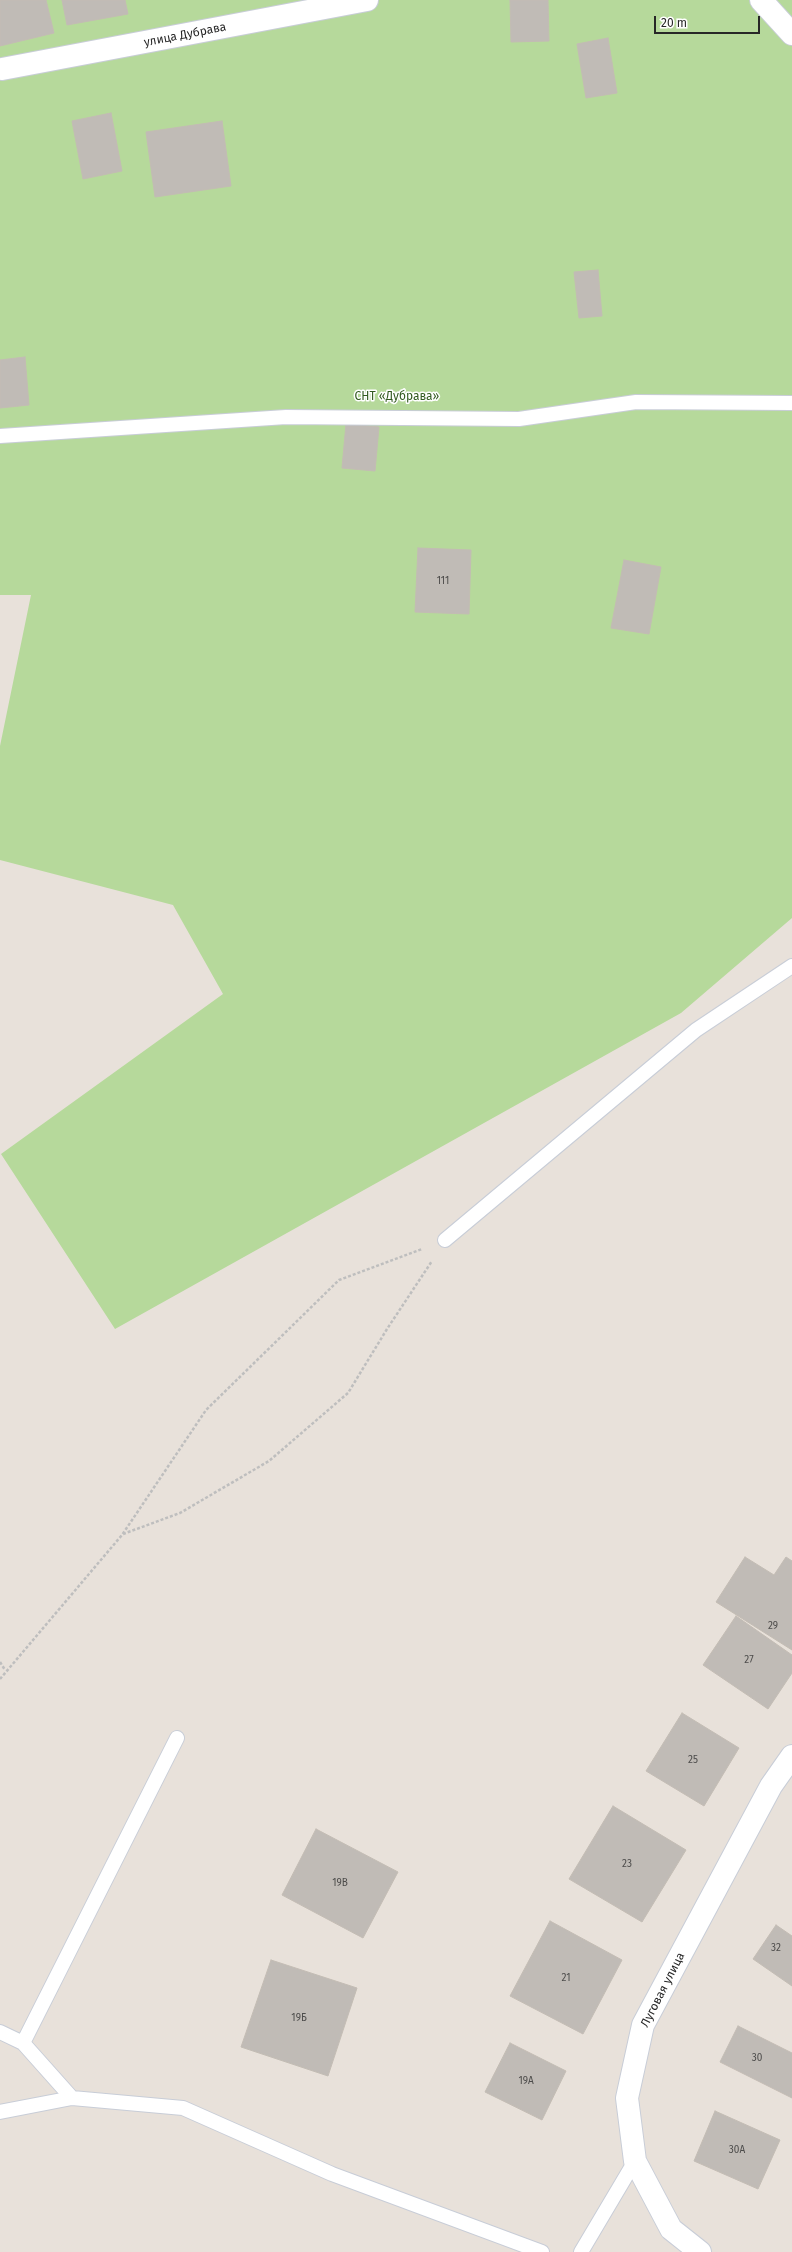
<!DOCTYPE html>
<html>
<head>
<meta charset="utf-8">
<style>
	body { margin:0 }
	#map { position:relative; width:792px; height:2252px; overflow:hidden; background:#e8e1da; font-family:"Fira Sans",sans-serif }
	canvas { display:block }
	.scale { position:absolute; left:654px; top:16px; width:106px; height:18px; box-sizing:border-box; border:2px solid #272727; border-top:0; padding-left:5px; font-size:12px; line-height:14px; white-space:nowrap; color:#272727; -webkit-text-stroke:3px #fff; paint-order:stroke }
</style>
</head>
<body>
<div id="map">
<canvas width="792" height="2252"></canvas>
<div class="scale">20 m</div>
</div>
<script>
const context = document.querySelector('canvas').getContext('2d');
context.lineJoin = 'round';
function fill(path, color) { context.fillStyle = color; context.fill(path, 'evenodd'); }
const shape = rows => new Path2D(rows.map(r => 'M' + r).join(''));
function strokePath(path, color, width, dash) { context.strokeStyle = color; context.lineWidth = width; context.lineCap = dash ? 'butt' : 'round'; context.setLineDash(dash || []); context.stroke(path); }
function write(font, color, halo, rows, align = 'center') {
  context.font = font + ' "Fira Sans",sans-serif'; context.lineWidth = 3; context.setLineDash([]); context.textBaseline = 'middle'; context.strokeStyle = halo; context.fillStyle = color; for (const [text, x, y, turn = 0] of rows) {
    context.save(); context.translate(x, y); context.rotate((+turn || 0) * Math.PI / 180); context.textAlign = isNaN(turn) ? turn : align; if (halo) context.strokeText(text, 0, 0); context.fillText(text, 0, 0); context.restore();
  }
}
const green = shape([
	[0,0,792,0,792,918,681,1013,115,1329,1,1154,223,994,173,905,0,860,0,746,31,595,0,595]
]);
const building = shape([
	[0,0,46,0,54,33,0,46,0,0],
	[62,0,125,0,128,14,67,25,62,0],
	[510,0,548,0,549,41,511,42,510,0],
	[608,38,617,93,586,98,577,44,608,38],
	[111,113,122,171,83,179,72,121,111,113],
	[222,121,231,186,155,197,146,132,222,121],
	[598,270,602,316,579,318,574,272,598,270],
	[25,357,29,405,0,408,0,360,25,357],
	[346,424,379,427,375,471,342,468,346,424],
	[418,548,471,550,469,614,415,612,418,548],
	[624,560,661,567,649,634,611,628,624,560],
	[745,1557,774,1575,786,1557,792,1561,792,1650,716,1602,745,1557],
	[736,1616,792,1655,792,1673,768,1709,703,1665,736,1616],
	[682,1713,739,1748,704,1806,646,1771,682,1713],
	[613,1806,686,1850,642,1922,569,1879,613,1806],
	[316,1829,398,1872,363,1938,282,1895,316,1829],
	[550,1921,622,1960,583,2034,510,1996,550,1921],
	[776,1925,792,1936,792,1986,753,1959,776,1925],
	[271,1960,357,1988,328,2076,241,2047,271,1960],
	[738,2026,792,2053,792,2098,720,2062,738,2026],
	[510,2043,566,2071,542,2120,485,2092,510,2043],
	[715,2111,780,2140,758,2189,694,2161,715,2111]
]);
const path = shape([
	[123,1534,180,1513,269,1461,348,1393,387,1329,432,1261],
	[0,1662,5,1670],
	[0,1679,122,1535,206,1410,339,1280,422,1249]
]);
const lane = shape([
	[0,436,286,417,519,419,636,402,792,403],
	[445,1240,696,1030,792,966],
	[0,2032,23,2043,72,2098],
	[23,2043,177,1738],
	[0,2112,72,2098,183,2108,332,2174,542,2252],
	[581,2252,635,2161]
]);
const street = shape([
	[761,0,792,34],
	[2,69,367,0],
	[700,2252,671,2229,635,2161,627,2098,643,2025,771,1786,792,1756]
]);
const numberNames = [
	["111",443,581],
	["29",773,1626],
	["27",749,1660],
	["25",693,1760],
	["23",627,1864],
	["19В",340,1883],
	["32",776,1948],
	["21",566,1978],
	["19Б",299,2018],
	["30",757,2058],
	["19А",526,2081],
	["30А",737,2150]
];
const streetNames = [
	["улица Дубрава",185,35,-11],
	["Луговая улица",663,1990,-63]
];
const parkNames = [
	["СНТ «Дубрава»",397,397]
];
fill(green, '#b6d99b');
fill(building, '#c0bbb6');
strokePath(building, '#c3bcb4', 1);
strokePath(lane, '#c8cdd7', 16);
strokePath(street, '#c8cdd7', 24);
strokePath(path, '#bebebe', 2.5, [3, 2]);
strokePath(lane, '#fff', 14);
strokePath(street, '#fff', 22);
write('10px', '#4d4c4b', null, numberNames);
write('12px', '#272727', '#fff', streetNames);
write('12px', '#325a20', '#fff', parkNames);
</script>
</body>
</html>
